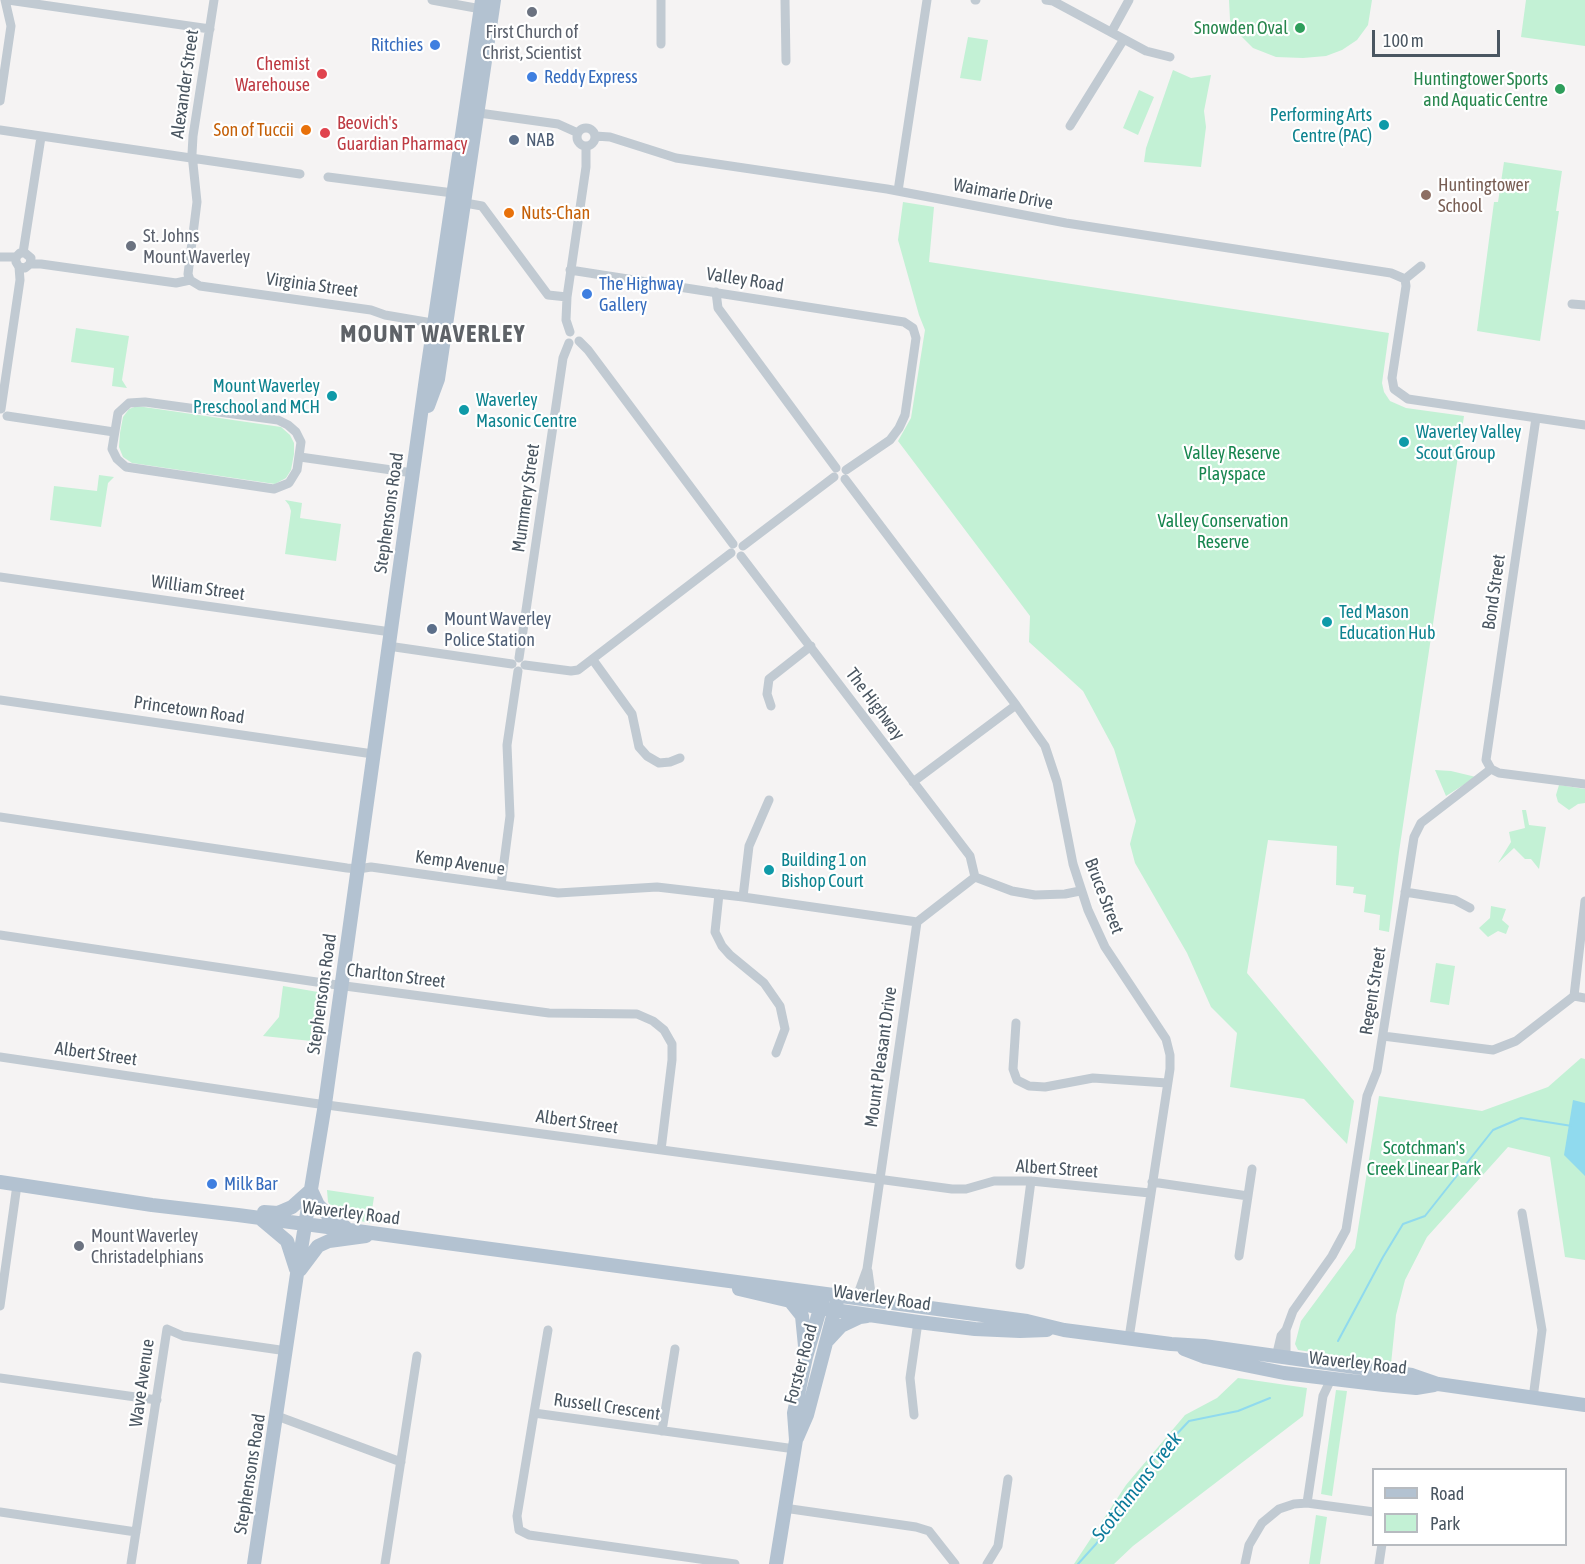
<!DOCTYPE html>
<html>
<head>
<meta charset="utf-8">
<style>
	body { margin:0 }
	#map { position:relative; width:1585px; height:1564px; overflow:hidden; background:#f5f3f3; font-family:"Asap Condensed",sans-serif }
	canvas { display:block }
	.legend { position:absolute; left:1372px; top:1468px; width:195px; height:78px; box-sizing:border-box; background:#fff; border:2px solid #b7bbc0; margin:0; padding:8px 10px; list-style:none; font-size:18px; color:#4a5661 }
	.legend li { display:flex; align-items:center; gap:12px; height:30px }
	.legend b { width:30px; border:2px solid #b7bbc0 }
	.scale { position:absolute; left:1372px; top:30px; width:128px; height:27px; box-sizing:border-box; border:3px solid #4a5661; border-top:0; padding-left:8px; font-size:18px; line-height:21px; white-space:nowrap; color:#4a5661; -webkit-text-stroke:4px #fff; paint-order:stroke }
</style>
</head>
<body>
<div id="map">
<canvas width="1585" height="1564"></canvas>
<ul class="legend">
<li><b style="height:8px;background:#b3c2d1"></b>Road</li>
<li><b style="height:16px;background:#c3f1d5"></b>Park</li>
</ul>
<div class="scale">100 m</div>
</div>
<script>
const context = document.querySelector('canvas').getContext('2d');
context.lineJoin = 'round';
function fill(path, color) { context.fillStyle = color; context.fill(path, 'evenodd'); }
const shape = rows => new Path2D(rows.map(r => 'M' + r).join(''));
function strokePath(path, color, width, dash) { context.strokeStyle = color; context.lineWidth = width; context.lineCap = dash ? 'butt' : 'round'; context.setLineDash(dash || []); context.stroke(path); }
function write(font, color, halo, rows, align = 'center') {
  context.font = font + ' "Asap Condensed",sans-serif'; context.lineWidth = 4.5; context.setLineDash([]); context.textBaseline = 'middle'; context.strokeStyle = halo; context.fillStyle = color; for (const [text, x, y, turn = 0] of rows) {
    context.save(); context.translate(x, y); context.rotate((+turn || 0) * Math.PI / 180); context.textAlign = isNaN(turn) ? turn : align; if (halo) context.strokeText(text, 0, 0); context.fillText(text, 0, 0); context.restore();
  }
}
const green = shape([
	[1229,0,1372,0,1368,25,1357,40,1342,50,1326,56,1303,58,1276,57,1253,48,1235,30,1230,20],
	[1526,0,1585,0,1585,46,1521,37],
	[968,37,988,40,981,81,960,78],
	[1173,70,1191,78,1211,75,1204,111,1206,127,1201,167,1144,162,1146,148],
	[1139,90,1154,97,1138,135,1123,128],
	[1504,162,1562,171,1556,211,1559,211,1540,341,1477,331,1494,202,1498,202],
	[903,202,934,207,929,262,1389,333,1382,383,1384,392,1390,401,1406,408,1464,416,1399,852,1389,932,1379,930,1380,915,1364,912,1366,895,1353,893,1354,887,1336,885,1337,846,1268,840,1247,973,1354,1101,1347,1144,1304,1099,1230,1087,1237,1033,1211,1007,1187,953,1135,863,1130,844,1136,821,1114,749,1083,691,1029,642,1030,616,898,441,911,418,925,330,919,315,898,240],
	[76,328,129,336,122,380,127,388,112,386,114,368,71,362],
	[137,406,281,427,290,435,294,443,294,454,291,470,286,478,275,484,132,463,123,457,119,447,120,433,123,417,129,409],
	[99,475,114,477,108,483,101,527,50,520,54,486,97,491],
	[285,500,302,503,300,518,341,524,336,561,285,554,291,511,289,505],
	[1435,770,1451,771,1476,777,1446,796],
	[1559,785,1585,789,1585,803,1578,804,1569,810,1558,802,1556,795],
	[1522,810,1526,810,1529,825,1546,827,1539,869,1531,859,1525,859,1514,848,1498,863,1511,842,1509,832,1525,828],
	[1491,906,1506,909,1502,920,1509,926,1506,934,1498,931,1488,937,1479,928,1490,918],
	[1436,963,1455,966,1449,1005,1430,1002],
	[283,986,324,993,327,997,321,1042,263,1036,279,1017],
	[1581,1058,1585,1059,1585,1260,1565,1257,1550,1157,1508,1147,1427,1237,1405,1280,1396,1315,1391,1364,1298,1350,1295,1344,1301,1321,1355,1248,1379,1096,1482,1111,1548,1087],
	[327,1190,374,1197,370,1223,345,1218,335,1212,328,1202],
	[1238,1378,1307,1388,1303,1416,1133,1546,1114,1564,1074,1564,1126,1485,1185,1415,1217,1398],
	[1336,1390,1347,1391,1332,1496,1321,1494],
	[1316,1515,1327,1517,1320,1564,1309,1564]
]);
const water = shape([
	[1573,1100,1585,1103,1585,1176,1564,1155]
]);
const stream = shape([
	[1338,1341,1383,1257,1403,1224,1425,1216,1493,1130,1521,1118,1572,1126],
	[1078,1564,1096,1544,1158,1454,1189,1421,1238,1411,1270,1398]
]);
const minor = shape([
	[8,0,210,29],
	[432,0,481,9],
	[661,0,661,44],
	[785,0,786,61],
	[975,0,976,0],
	[1046,0,1053,1,1146,51,1170,57],
	[1112,31,1129,0],
	[0,101,11,26,5,0],
	[479,113,558,124,578,133],
	[1070,126,1124,39],
	'577 137a9 9 0 1 1 18 0a9 9 0 1 1-18 0Z',
	[0,130,300,174],
	[595,136,610,137,676,158,887,189,1066,223,1391,273,1405,279,1406,286,1392,378,1394,389,1408,399,1585,425],
	[328,177,453,193],
	[898,191,927,0],
	[465,203,482,206,548,295,567,297],
	[23,253,41,137],
	[0,257,16,257,20,253,25,253,31,258,30,264,25,268,19,267,16,262,16,257],
	[30,264,41,264,176,283,190,280,200,286,371,310,385,315,438,324],
	[570,270,904,322,913,328,916,338,905,415,899,428,890,440,846,470],
	[1405,279,1421,266],
	[190,280,188,274,197,202,192,154,193,136,214,0],
	[716,292,718,308,836,468],
	[1572,304,1585,305],
	[570,332,566,320,567,297,586,167,586,146],
	[579,341,588,350,733,544],
	[145,402,278,420,288,425,296,432,301,442,297,470,289,483,274,489,126,467,117,459,112,449,118,413,129,403,145,402],
	[1,409,20,280,19,267],
	[7,416,114,432],
	[300,457,413,473],
	[845,479,1016,705,1045,746,1057,782,1073,864,1088,910,1105,947,1166,1039,1170,1055,1170,1069,1129,1338],
	[743,546,834,477],
	[741,556,970,856,975,877],
	[0,577,391,632],
	[388,646,512,664],
	[519,658,563,358,569,343],
	[593,660,632,714,639,747,647,756,659,763,670,762,680,758],
	[525,665,571,671,578,670,731,553],
	[0,700,373,754],
	[771,706,767,694,769,679,811,646],
	[1491,769,1486,760,1536,418],
	[913,782,1016,705],
	[0,817,347,868,358,869,371,867,558,893,657,887,743,897,917,922],
	[975,877,1012,891,1035,895,1065,894,1080,891],
	[501,885,510,816,507,745,518,671],
	[1405,892,1455,900,1470,908],
	[719,894,715,932,722,946,730,955,764,983,780,1006,785,1029,776,1053],
	[743,897,749,846,769,800],
	[0,935,330,984,549,1013,637,1014,653,1021,664,1030,672,1044,672,1060,661,1150],
	[1574,996,1585,901],
	[1016,1023,1013,1069,1017,1080,1029,1086,1045,1087,1093,1078,1167,1083],
	[1383,1036,1493,1050,1516,1041,1574,996,1585,998],
	[0,1057,312,1103,952,1189,966,1189,994,1181,1031,1181,1150,1193],
	[1152,1182,1248,1196],
	[1522,1213,1542,1330,1533,1398],
	[1239,1256,1252,1169],
	[1020,1265,1031,1181],
	[868,1271,871,1293,877,1301],
	[852,1297,859,1291,867,1269,917,922,975,877],
	[0,1306,17,1185],
	[1276,1357,1281,1336,1286,1330,1293,1311,1332,1256,1346,1230,1367,1096,1377,1071,1414,837,1421,823,1491,769,1499,773,1585,784],
	[1286,1358,1286,1330],
	[0,1378,157,1400],
	[534,1413,548,1330],
	[914,1415,910,1378,918,1322],
	[277,1416,401,1462],
	[662,1431,675,1349],
	[1307,1503,1374,1512],
	[784,1508,916,1527,929,1531,955,1564],
	[0,1512,136,1532],
	[131,1564,167,1329,183,1336,287,1351],
	[385,1564,417,1356],
	[735,1564,529,1535,519,1530,517,1516,534,1413,795,1449],
	[987,1564,998,1546,1008,1479],
	[1245,1564,1249,1545,1262,1523,1279,1509,1294,1504,1307,1503,1323,1396,1331,1379],
	[1379,1564,1382,1544]
]);
const primary = shape([
	[428,406,438,379,494,0],
	[0,1182,152,1205,238,1215,1027,1321,1064,1330,1171,1344,1204,1346,1412,1375,1438,1384,1585,1405],
	[311,1190,318,1205,332,1219,345,1227],
	[264,1212,278,1213,292,1207,311,1190],
	[262,1220,287,1241,296,1269],
	[300,1270,318,1246,329,1241,366,1236],
	[739,1289,820,1308,918,1322,975,1329,1020,1331,1047,1330],
	[790,1301,802,1316,805,1346],
	[828,1340,841,1326,860,1317,867,1316],
	[1184,1349,1205,1357,1284,1373,1384,1385,1416,1388,1434,1385],
	[797,1438,807,1415,837,1301],
	[254,1564,297,1274,325,1104,426,378,482,0],
	[776,1564,796,1440,794,1413,806,1357,822,1302]
]);
const markers = [
	[532,12,6,"#6b7280"],
	[1300,28,6,"#2e9e5b"],
	[435,45,6,"#3f7fe0"],
	[322,74,6,"#e0444e"],
	[532,77,6,"#3f7fe0"],
	[1560,89,6,"#2e9e5b"],
	[1384,125,6,"#0f9aa8"],
	[306,130,6,"#e8710a"],
	[325,133,6,"#e0444e"],
	[514,140,6,"#5c6f8a"],
	[1426,195,6,"#8d6e63"],
	[509,213,6,"#e8710a"],
	[131,246,6,"#6b7280"],
	[587,294,6,"#3f7fe0"],
	[332,396,6,"#0f9aa8"],
	[464,410,6,"#0f9aa8"],
	[1404,442,6,"#0f9aa8"],
	[1327,622,6,"#0f9aa8"],
	[432,629,6,"#5c6f8a"],
	[769,870,6,"#0f9aa8"],
	[212,1184,6,"#3f7fe0"],
	[79,1246,6,"#6b7280"]
];
const leisureNames = [
	["Snowden Oval",1288,28],
	["Huntingtower Sports",1548,79],
	["and Aquatic Centre",1548,100]
];
const worshipNames = [
	["First Church of",532,32,"center"],
	["Christ, Scientist",532,53,"center"],
	["St. Johns",143,236],
	["Mount Waverley",143,257],
	["Mount Waverley",91,1236],
	["Christadelphians",91,1257]
];
const shopNames = [
	["Ritchies",423,45,"right"],
	["Reddy Express",544,77],
	["The Highway",599,284],
	["Gallery",599,305],
	["Milk Bar",224,1184]
];
const healthNames = [
	["Chemist",310,64],
	["Warehouse",310,85],
	["Beovich's",337,123,"left"],
	["Guardian Pharmacy",337,144,"left"]
];
const streetNames = [
	["Alexander Street",185,84,-82],
	["Waimarie Drive",1003,194,11],
	["Valley Road",745,280,9],
	["Virginia Street",312,285,8],
	["Mummery Street",526,498,-82],
	["Stephensons Road",389,513,-82],
	["William Street",198,588,8],
	["Bond Street",1494,592,-82],
	["The Highway",875,704,53],
	["Princetown Road",189,710,8],
	["Kemp Avenue",460,863,8],
	["Bruce Street",1104,896,69],
	["Charlton Street",396,976,7],
	["Regent Street",1373,991,-81],
	["Stephensons Road",322,994,-82],
	["Albert Street",96,1054,8],
	["Mount Pleasant Drive",881,1057,-82],
	["Albert Street",577,1122,8],
	["Albert Street",1057,1169,4],
	["Waverley Road",351,1213,7],
	["Waverley Road",882,1298,8],
	["Waverley Road",1358,1363,6],
	["Forster Road",801,1364,-75],
	["Wave Avenue",142,1383,-82],
	["Russell Crescent",607,1407,8],
	["Stephensons Road",250,1474,-81]
];
const cultureNames = [
	["Performing Arts",1372,115,"right"],
	["Centre (PAC)",1372,136,"right"],
	["Mount Waverley",320,386,"right"],
	["Preschool and MCH",320,407,"right"],
	["Waverley",476,400],
	["Masonic Centre",476,421],
	["Waverley Valley",1416,432],
	["Scout Group",1416,453],
	["Ted Mason",1339,612],
	["Education Hub",1339,633],
	["Building 1 on",781,860],
	["Bishop Court",781,881]
];
const foodNames = [
	["Son of Tuccii",294,130],
	["Nuts-Chan",521,213,"left"]
];
const serviceNames = [
	["NAB",526,140],
	["Mount Waverley",444,619],
	["Police Station",444,640]
];
const educationNames = [
	["Huntingtower",1438,185],
	["School",1438,206]
];
const parkNames = [
	["Valley Reserve",1232,453],
	["Playspace",1232,474],
	["Valley Conservation",1223,521],
	["Reserve",1223,542],
	["Scotchman's",1424,1148],
	["Creek Linear Park",1424,1169]
];
const waterNames = [
	["Scotchmans Creek",1137,1487,-52]
];
const districtNames = [
	["MOUNT WAVERLEY",433,334]
];
fill(green, '#c3f1d5');
fill(water, '#90daee');
strokePath(stream, '#90daee', 2);
strokePath(minor, '#c1cad2', 9);
strokePath(primary, '#b3c2d1', 14);
for (const [x, y, r, color] of markers) { const dot = new Path2D(); dot.arc(x, y, r, 0, 2 * Math.PI); context.fillStyle = color; context.fill(dot); strokePath(dot, '#fff', 2); }
write('18px', '#27864d', '#fff', leisureNames, 'right');
write('18px', '#5b616d', '#fff', worshipNames, 'left');
write('18px', '#366cbe', '#fff', shopNames, 'left');
write('18px', '#be3a42', '#fff', healthNames, 'right');
write('18px', '#4a5661', '#fff', streetNames);
write('18px', '#0d838f', '#fff', cultureNames, 'left');
write('18px', '#c56008', '#fff', foodNames, 'right');
write('18px', '#4e5e75', '#fff', serviceNames, 'left');
write('18px', '#785e54', '#fff', educationNames, 'left');
write('18px', '#17864f', '#fff', parkNames);
write('italic 20px', '#0c7c9b', '#fff', waterNames);
context.letterSpacing = '1.5px';
write('bold 24px', '#5f6368', '#fff', districtNames);
context.letterSpacing = '0px';
</script>
</body>
</html>
